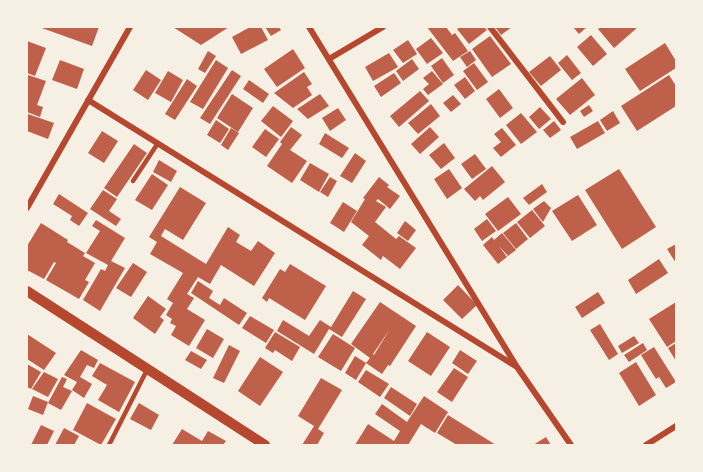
<!DOCTYPE html>
<html>
<head>
<meta charset="utf-8">
<style>
	body { margin:0 }
	#map { position:relative; width:703px; height:472px; overflow:hidden; background:#f6efe4; font-family:Raleway,sans-serif }
	canvas { display:block }
	.frame { position:absolute; inset:0; border:28px solid #f6efe4; pointer-events:none }
</style>
</head>
<body>
<div id="map">
<canvas width="703" height="472"></canvas>
<div class="frame"></div>
</div>
<script>
const context = document.querySelector('canvas').getContext('2d');
context.lineJoin = 'round';
function fill(path, color) { context.fillStyle = color; context.fill(path, 'evenodd'); }
const shape = rows => new Path2D(rows.map(r => 'M' + r).join(''));
function strokePath(path, color, width, dash) { context.strokeStyle = color; context.lineWidth = width; context.lineCap = dash ? 'butt' : 'round'; context.setLineDash(dash || []); context.stroke(path); }
const building = shape([
	[39,27,99,27,92,46],
	[173,27,229,27,201,45],
	[250,27,261,27,268,40,241,54,232,37],
	[265,27,279,27,281,30,271,36],
	[427,27,446,27,452,35,455,33,468,51,453,61],
	[460,27,484,27,487,30,469,44,457,29],
	[495,27,512,27,501,35],
	[573,27,587,27,579,34],
	[601,27,638,27,614,48,598,29],
	[591,35,607,54,593,66,577,47],
	[490,36,511,64,492,77,472,49],
	[431,38,443,53,427,64,416,49],
	[408,40,417,54,403,63,393,50],
	[27,41,46,48,35,76,27,73],
	[665,43,676,61,676,68,640,91,625,69],
	[293,49,305,68,277,87,264,69],
	[208,51,216,56,205,73,198,69],
	[470,51,476,60,467,67,460,57],
	[389,53,398,67,373,81,365,67],
	[567,55,581,73,572,80,558,63],
	[550,56,561,70,541,86,529,72],
	[442,58,454,75,443,83,431,66],
	[412,59,419,69,403,81,396,71],
	[60,60,84,69,77,89,52,80],
	[216,60,228,68,203,109,190,102],
	[474,63,488,82,477,90,463,71],
	[146,70,161,80,148,100,133,90],
	[232,70,241,76,210,124,200,118],
	[168,71,183,80,171,102,155,93],
	[432,71,443,84,428,95,423,89,429,84,423,78],
	[304,72,312,84,307,87,312,95,293,108,274,93],
	[394,73,401,83,381,97,374,86],
	[28,75,46,81,37,105,43,107,40,117,27,112],
	[669,75,676,86,676,106,637,131,621,106],
	[465,77,475,91,465,99,454,85],
	[582,78,595,95,570,115,556,99],
	[187,79,197,86,175,120,165,114],
	[249,80,269,94,263,103,243,89],
	[499,89,513,108,500,118,486,99],
	[420,91,429,101,399,127,390,116],
	[232,94,253,108,238,132,217,118],
	[320,94,329,106,308,119,297,109],
	[453,95,461,104,451,112,443,103],
	[431,104,440,116,418,134,408,123],
	[589,105,593,111,584,117,580,111],
	[273,106,293,121,281,137,261,121],
	[540,107,551,119,539,129,529,117],
	[338,108,346,120,330,131,322,118],
	[613,111,620,123,607,131,600,120],
	[521,113,537,132,521,144,506,125],
	[28,114,54,123,48,139,27,131],
	[216,120,229,129,220,143,207,135],
	[554,121,561,130,550,138,543,130],
	[598,121,605,133,577,149,570,137],
	[291,127,302,135,290,150,307,161,292,183,267,166,282,144,280,142],
	[430,127,439,137,420,154,411,144],
	[231,128,239,133,228,150,221,145],
	[502,128,516,145,501,157,493,148,501,142,494,134],
	[265,129,279,139,266,157,252,147],
	[102,131,118,141,104,163,88,153],
	[325,133,349,148,342,158,319,144],
	[444,143,455,158,441,169,429,155],
	[134,144,147,153,117,197,104,188],
	[355,153,366,161,352,183,340,176],
	[475,154,486,169,472,179,461,164],
	[159,160,177,171,171,182,153,172],
	[310,163,329,174,319,192,300,180],
	[492,166,505,182,483,200,480,196,475,201,464,189],
	[449,169,462,188,447,199,434,179],
	[619,169,656,227,622,249,585,190],
	[152,174,168,185,152,210,135,200],
	[330,177,337,181,328,197,320,192],
	[379,177,389,185,387,187,400,196,390,209,378,199,376,201,386,207,375,222,396,239,399,236,416,248,400,269,383,256,381,260,362,245,369,236,351,222,365,199,363,198],
	[542,184,547,192,529,205,523,198],
	[180,187,206,203,183,240,165,229,161,236,206,264,228,227,240,235,236,242,251,251,258,241,275,253,254,286,221,265,210,284,198,277,187,294,194,298,187,309,205,320,189,346,171,335,176,326,170,323,172,319,166,315,173,303,167,299,183,273,150,254,157,242,149,237],
	[103,190,117,199,109,211,121,219,116,226,90,209],
	[59,194,88,213,79,226,70,220,72,216,53,204],
	[578,195,597,225,572,241,552,211],
	[508,197,521,214,498,231,485,214],
	[544,201,551,208,543,222,533,209],
	[343,202,357,211,344,232,330,223],
	[532,210,545,226,530,238,517,222],
	[487,219,496,231,482,241,474,229],
	[96,220,125,238,111,261,125,268,100,311,83,300,101,269,105,271,108,265,86,253,100,231,92,226],
	[405,221,416,230,408,241,397,233],
	[41,223,68,240,67,242,85,253,83,256,95,263,85,280,89,282,79,299,46,280,56,263,54,262,44,279,27,270,27,246],
	[516,223,528,239,516,249,503,233],
	[502,233,516,250,508,256,499,246,507,257,498,264,483,245,492,237,494,240],
	[676,244,676,263,667,249],
	[659,259,668,273,636,294,628,280],
	[133,263,147,272,131,297,116,288],
	[290,264,326,286,305,320,269,298,267,302,262,298,280,269,285,272],
	[198,281,213,291,209,298,220,305,224,298,247,313,239,325,191,293],
	[458,285,477,305,462,319,443,300],
	[353,291,366,299,342,337,329,329,314,354,277,331,283,320,309,336,320,320,331,327],
	[598,292,605,303,582,318,575,307],
	[148,296,166,309,160,317,164,320,155,334,133,318],
	[380,302,416,326,390,366,388,365,382,374,366,363,370,358,351,344],
	[390,329,374,355,373,354],
	[676,302,676,341,667,347,649,319],
	[250,316,274,330,266,343,242,328],
	[600,324,618,354,609,360,590,330],
	[207,329,224,339,213,358,196,348],
	[275,332,300,347,292,361,275,350,273,353,265,348],
	[427,332,450,347,431,376,408,361],
	[27,334,56,353,44,370,27,359],
	[333,334,355,348,341,371,318,357],
	[634,336,639,343,622,353,618,346],
	[643,343,647,350,629,362,624,355],
	[676,343,676,361,668,348],
	[229,345,240,351,224,383,213,378],
	[654,347,676,382,666,388,659,377,656,379,641,355],
	[81,350,98,360,94,368,87,365,80,377,92,384,84,398,72,390,77,382,64,375],
	[460,350,477,361,468,374,452,363],
	[191,351,207,360,201,369,185,360],
	[355,356,366,363,356,380,345,373],
	[260,357,283,372,260,406,238,391],
	[636,362,656,395,639,406,619,373],
	[100,363,135,382,119,412,98,400,107,385,92,376],
	[27,364,41,372,31,389,27,387],
	[454,368,468,377,452,402,437,392],
	[366,370,389,384,380,397,358,382],
	[44,372,58,379,48,397,32,389],
	[62,377,67,379,63,387,72,391,61,410,48,403],
	[321,378,342,390,318,429,324,433,317,445,302,445,314,426,298,416],
	[391,387,417,404,410,416,384,398],
	[33,396,48,402,43,415,28,409],
	[424,396,448,412,435,433,421,424,408,445,355,445,368,424,394,441,400,431,375,414,382,404,407,422],
	[87,403,116,419,101,445,73,430],
	[139,403,159,415,151,430,130,419],
	[448,415,496,445,457,445,437,433],
	[41,425,54,431,47,445,31,445],
	[64,428,79,436,74,445,55,445],
	[182,429,202,441,208,431,226,441,223,445,172,445],
	[546,437,551,445,533,445]
]);
const service = shape([
	[133,181,158,143],
	[109,445,147,370]
]);
const minor = shape([
	[309,27,517,367,571,445],
	[490,27,563,122],
	[329,59,383,27],
	[88,100,517,367],
	[27,208,130,27],
	[646,445,676,426]
]);
const tertiary = shape([
	[27,291,265,445]
]);
fill(building, '#bf614a');
strokePath(service, '#b5482f', 4.5);
strokePath(minor, '#b5482f', 6);
strokePath(tertiary, '#b5482f', 10);
</script>
</body>
</html>
